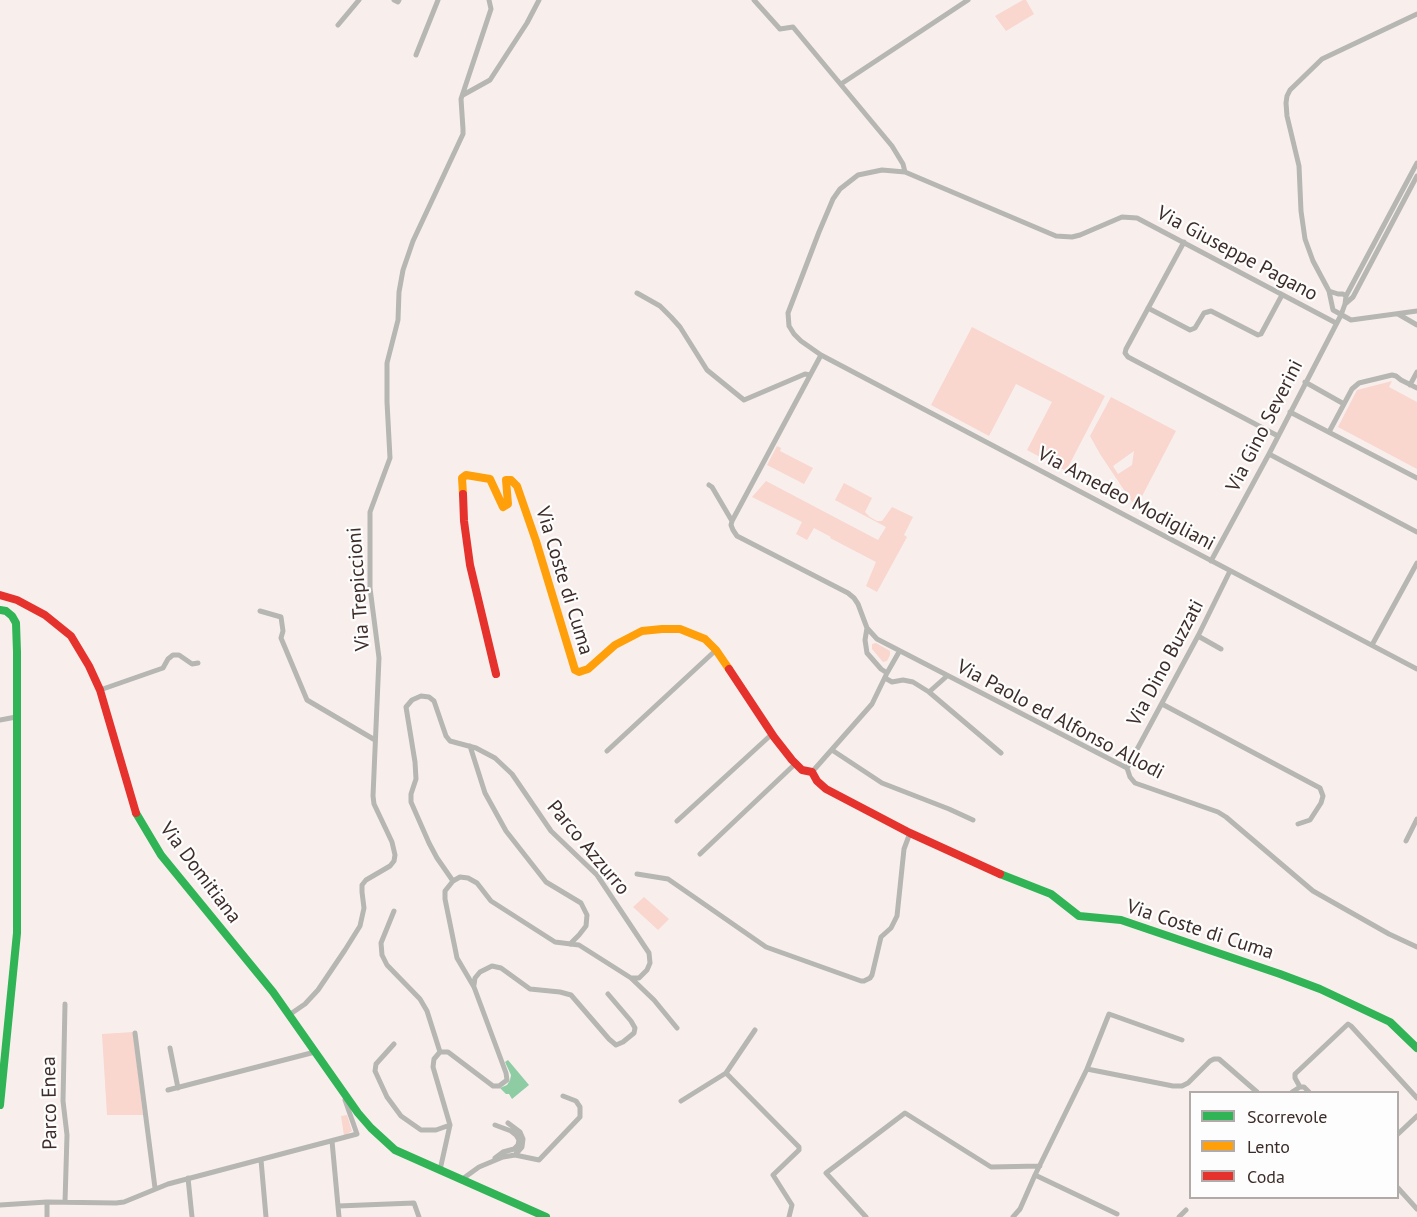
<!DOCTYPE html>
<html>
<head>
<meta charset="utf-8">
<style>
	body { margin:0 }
	#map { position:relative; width:1417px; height:1217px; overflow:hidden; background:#f8efed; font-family:"PT Sans",sans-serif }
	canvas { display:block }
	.legend { position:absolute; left:1189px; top:1091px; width:210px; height:108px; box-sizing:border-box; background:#fdfdfd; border:2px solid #b0aaa8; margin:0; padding:8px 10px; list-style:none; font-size:18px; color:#3d2d29 }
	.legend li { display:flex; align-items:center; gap:12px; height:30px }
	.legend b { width:30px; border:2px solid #b0aaa8 }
</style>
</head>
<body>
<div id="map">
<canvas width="1417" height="1217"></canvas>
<ul class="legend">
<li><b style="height:8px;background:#30b455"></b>Scorrevole</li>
<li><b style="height:8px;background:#ff9f0a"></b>Lento</li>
<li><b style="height:8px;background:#e5322d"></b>Coda</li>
</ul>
</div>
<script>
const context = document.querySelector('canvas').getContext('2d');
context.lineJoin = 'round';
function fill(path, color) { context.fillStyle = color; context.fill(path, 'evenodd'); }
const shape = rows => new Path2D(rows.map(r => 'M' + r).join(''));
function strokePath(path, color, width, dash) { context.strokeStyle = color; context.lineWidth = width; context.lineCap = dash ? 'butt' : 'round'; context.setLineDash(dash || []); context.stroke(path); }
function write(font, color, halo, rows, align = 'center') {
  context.font = font + ' "PT Sans",sans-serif'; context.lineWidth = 4.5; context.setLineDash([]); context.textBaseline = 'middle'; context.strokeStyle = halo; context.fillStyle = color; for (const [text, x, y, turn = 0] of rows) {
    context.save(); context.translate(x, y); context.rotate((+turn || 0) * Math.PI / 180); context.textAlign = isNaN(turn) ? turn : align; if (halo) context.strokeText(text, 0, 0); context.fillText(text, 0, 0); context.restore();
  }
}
const green = shape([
	[1023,0,1026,0,1034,14,1006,31,995,16],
	[972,327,1105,396,1066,471,1027,450,1052,402,1016,384,989,436,931,405],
	[1392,381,1389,387,1417,402,1417,469,1338,427,1357,390],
	[1111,397,1176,431,1140,500,1137,502,1132,502,1100,454,1090,436],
	[1134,451,1132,465,1118,474,1113,466],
	[777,446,781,448,780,451,813,468,804,484,767,465],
	[766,481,878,540,886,527,835,500,844,483,872,498,865,512,870,517,877,521,882,521,892,507,913,517,904,535,907,537,877,592,866,586,876,562,830,538,831,537,814,528,807,540,796,534,802,522,752,497],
	[876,643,890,651,890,655,887,661,883,662,872,649,872,644],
	[644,897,669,919,658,930,633,907],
	[133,1032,143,1115,107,1115,102,1034],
	[347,1115,352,1131,344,1136,341,1116]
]);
const water = shape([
	[508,1060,529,1085,512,1099,509,1094,506,1094,500,1088,507,1085,510,1080,511,1075,505,1062]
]);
const street = shape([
	[394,0,398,2,399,0],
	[754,0,780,29,793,27,892,146,903,164,905,172],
	[1417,14,1322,59,1290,90,1287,96,1286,103,1287,116,1299,166,1301,211,1305,239,1313,261,1329,291,1333,310,1351,320,1417,311],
	[338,25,359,0],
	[416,55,438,0],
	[841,84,968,0],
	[463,95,490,80,527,23,539,0],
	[1184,242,1126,349,1125,353,1128,357,1278,436],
	[1329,291,1338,294,1343,294,1346,296],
	[637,293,660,306,671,317,680,327,707,370,744,400,805,374,810,375],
	[1345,304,1353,297,1417,176],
	[1148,308,1190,330,1195,328,1204,313,1211,311,1258,335,1261,334,1282,295],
	[1398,314,1417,325],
	[1336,323,1137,218,1122,217,1080,235,1072,237,1056,236,905,172,882,170,858,175,840,189,833,199,819,232,788,313,789,326,794,334,801,341,821,355,1417,669],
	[1305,382,1344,404],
	[1410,385,1417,372],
	[1290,412,1417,478],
	[1329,432,1352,389,1359,383,1392,375,1396,376,1401,380,1417,388],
	[1269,454,1417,532],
	[709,485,712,487,732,521,731,525,733,530,737,536,848,593,854,598,858,604,867,628,877,639,1127,768,1130,777,1135,783,1218,812,1226,817,1313,891,1389,934,1417,947],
	[732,521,821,355],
	[1211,561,1269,454,1341,315,1345,304,1346,296,1417,163],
	[260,611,281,617,283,631,281,638,307,700,375,740],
	[867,628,865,640,867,653,881,669,887,673],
	[1198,636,1221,649],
	[1372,645,1417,563],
	[885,678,892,682,903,680,913,682,929,692,1001,753],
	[100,690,163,668,168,659,173,655,179,655,192,664,198,663],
	[929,692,947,676],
	[1162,704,1320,788,1323,796,1321,803,1310,820,1298,824],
	[0,720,16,717],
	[470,746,485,793,506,831,546,882,581,903,587,915,586,926,579,935,570,944],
	[832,750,882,783,949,809,973,820],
	[607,751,716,650],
	[1127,768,1198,636,1230,571],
	[812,772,872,704,887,673,899,652],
	[677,821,772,734],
	[1406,841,1417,819],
	[700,854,795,764],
	[637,874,668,879,766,947,861,981,864,981,870,978,872,975,881,937,891,928,897,916,904,849,910,833],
	[394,911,381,943,382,955,387,965,420,999,427,1011,440,1052],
	[631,978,654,1000,677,1028],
	[474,985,475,978,480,972,492,966,501,968,530,989,560,992,571,995,609,1039,616,1045,623,1042,634,1033,635,1028,631,1021,608,994],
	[65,1004,63,1101,67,1135,65,1202],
	[289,1015,305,1004,318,990,345,950,360,926,364,908,362,892,362,885,366,880,390,866,394,861,395,855,392,842,374,804,373,796,379,658,370,588,370,512,390,458,387,402,387,363,398,320,399,292,403,270,413,241,463,134,463,129,461,99,491,9,489,0],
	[135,1033,155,1188],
	[394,1044,376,1064,375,1071,387,1097,401,1116,421,1130,436,1130,450,1125],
	[170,1048,178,1088],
	[1087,1069,1173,1086,1182,1086,1188,1083,1210,1061,1214,1059,1219,1059,1257,1092],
	[726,1073,799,1147,799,1150,773,1175,792,1205,789,1217],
	[1300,1087,1295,1078,1295,1074,1348,1024,1351,1026,1417,1098],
	[168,1090,315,1052],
	[1292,1092,1300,1087,1304,1087,1309,1092],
	[681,1101,726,1073,755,1030],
	[508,1123,520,1132,523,1139,522,1147,515,1155],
	[1398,1134,1417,1116],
	[332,1141,339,1217],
	[495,1158,503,1152,514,1149,518,1145,519,1140,516,1135,511,1131,495,1125],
	[261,1160,266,1217],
	[440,1170,450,1125,433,1067,434,1059,440,1052,448,1052,493,1086,499,1086,507,1080,506,1073,474,987,457,958,445,899,445,891,453,881,460,877,468,878,477,883,491,901,555,942,579,945,631,978,639,978,647,970,650,963,649,953,597,875,551,831,512,774,495,758,476,748,450,741,446,736,434,701,429,697,421,696,412,700,406,707,415,762,416,779,411,794,411,802,429,843,437,858,453,881],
	[188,1178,192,1217],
	[461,1180,479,1167,503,1157,515,1155,539,1160,580,1117,580,1107,576,1101,563,1096],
	[1398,1188,1417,1209],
	[0,1205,47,1202,116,1203,124,1202,168,1184,357,1134,345,1100],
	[338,1206,414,1203,419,1217],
	[1117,1214,1035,1175,1087,1069,1109,1014,1182,1040],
	[47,1217,47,1202],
	[866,1217,826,1173,905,1113,991,1167,1040,1166],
	[1013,1217,1020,1209,1035,1175],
	[1179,1217,1186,1210]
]);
const fast = shape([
	[0,610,6,611,12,616,16,623,17,652,17,933,0,1105],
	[136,813,161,855,273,992,358,1113,371,1128,395,1150,546,1217],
	[1000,874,1051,894,1079,916,1121,920,1280,974,1320,989,1390,1022,1417,1048]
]);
const slow = shape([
	[463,494,462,478,466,475,490,479,503,507,508,504,506,480,511,480,517,486,536,541,575,670,579,672,588,669,615,645,642,631,662,629,680,629,705,639,716,650,729,669]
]);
const jam = shape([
	[463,494,464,521,470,565,496,674],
	[0,595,17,600,45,615,71,636,89,666,100,690,136,813],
	[729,669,774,737,792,760,802,770,812,772,817,781,826,789,910,833,1000,874]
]);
const streetNames = [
	["Via Giuseppe Pagano",1237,254,28],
	["Via Gino Severini",1265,426,-63],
	["Via Amedeo Modigliani",1126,499,28],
	["Via Coste di Cuma",564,581,73],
	["Via Trepiccioni",359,589,-94],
	["Via Dino Buzzati",1166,663,-62],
	["Via Paolo ed Alfonso Allodi",1060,720,28],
	["Parco Azzurro",588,848,50],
	["Via Domitiana",200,873,53],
	["Via Coste di Cuma",1200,930,18],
	["Parco Enea",50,1103,-91]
];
fill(green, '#f9d6ce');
fill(water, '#8ecda4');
strokePath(street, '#b6b6b3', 5);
strokePath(fast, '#30b455', 8);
strokePath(slow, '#ff9f0a', 8);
strokePath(jam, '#e5322d', 8);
write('20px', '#3d2d29', '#fdfdfd', streetNames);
</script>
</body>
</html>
